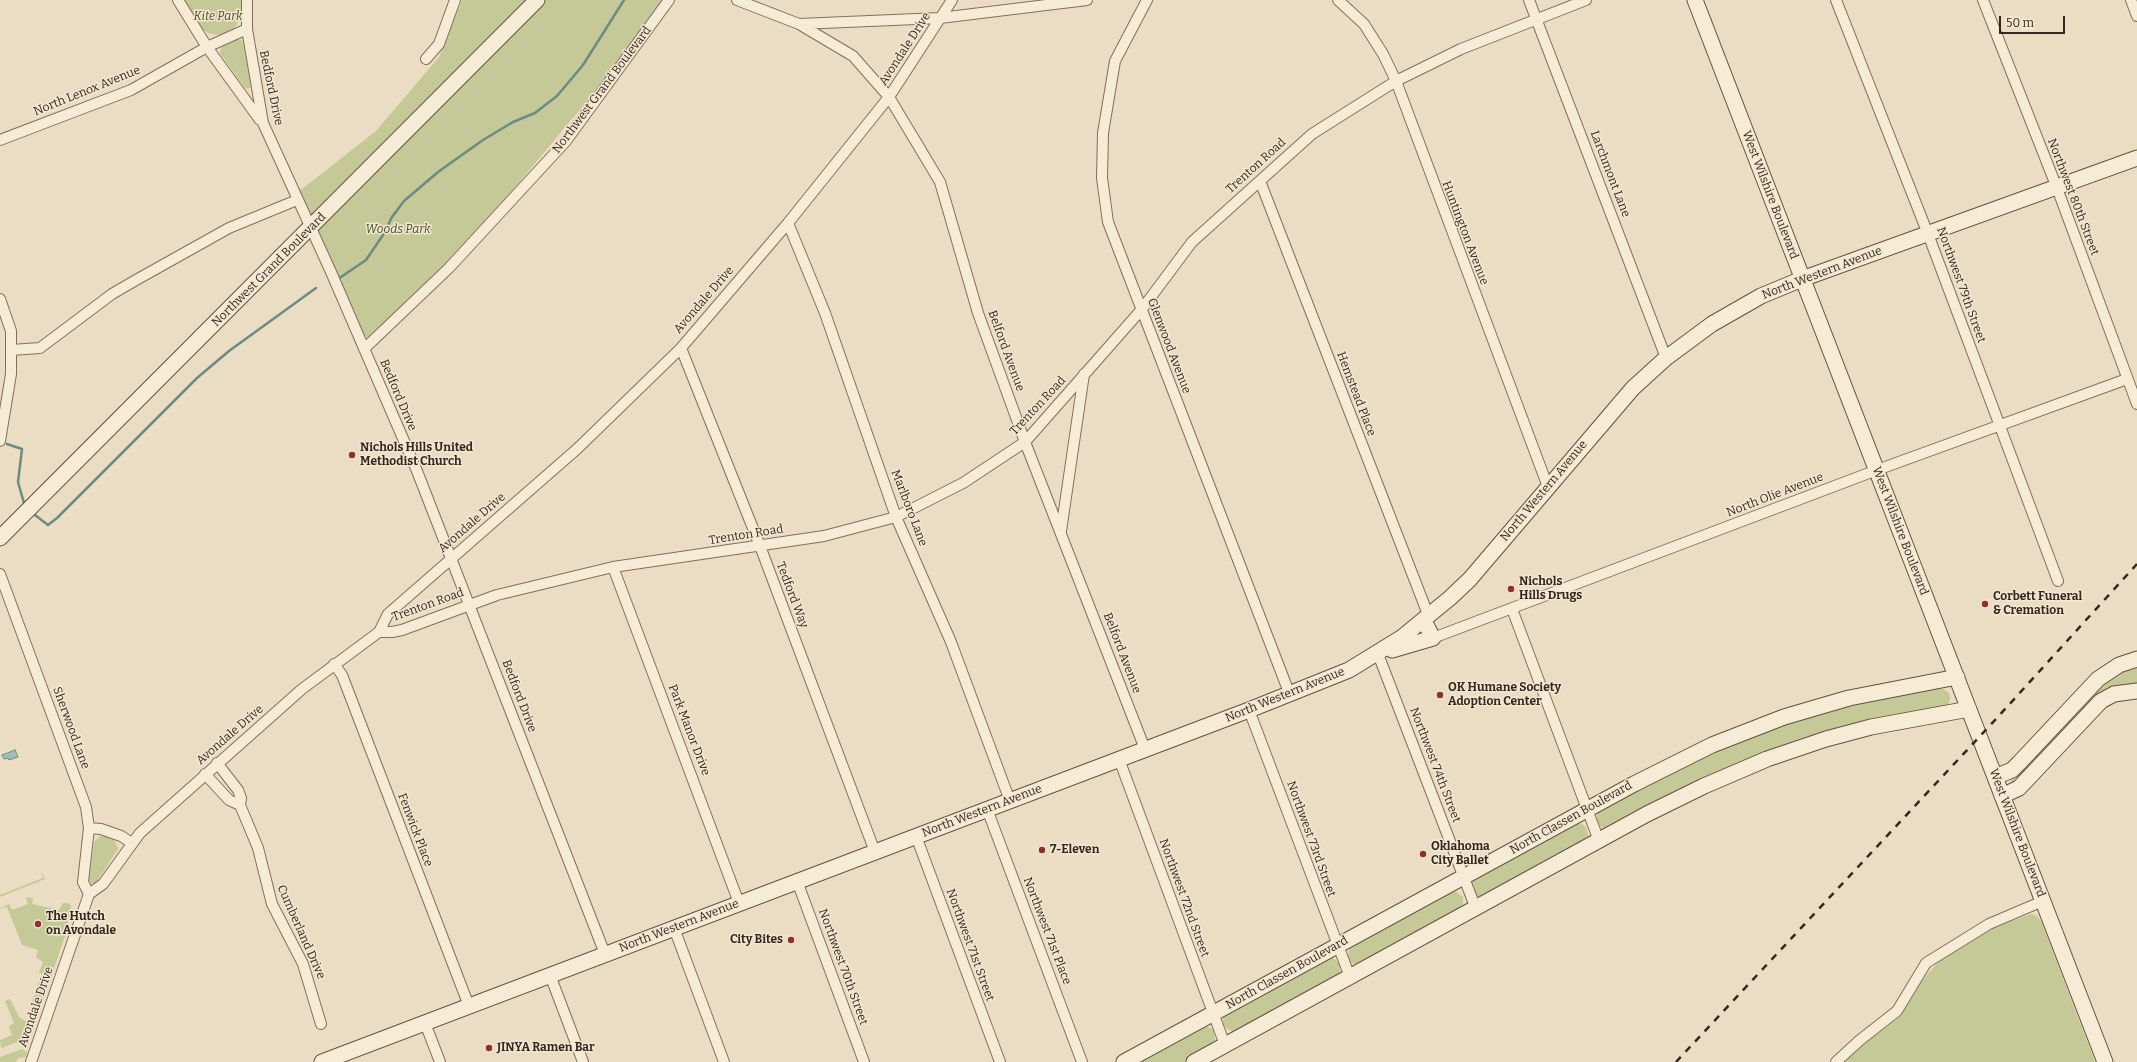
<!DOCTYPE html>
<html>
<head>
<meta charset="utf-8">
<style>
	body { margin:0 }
	#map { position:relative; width:2137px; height:1062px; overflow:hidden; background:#ebddc3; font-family:Bitter,serif }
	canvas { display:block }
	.scale { position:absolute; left:1999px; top:16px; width:66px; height:18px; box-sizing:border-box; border:2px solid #34281e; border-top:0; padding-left:5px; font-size:12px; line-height:14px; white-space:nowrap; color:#34281e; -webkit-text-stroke:3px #f3e7d2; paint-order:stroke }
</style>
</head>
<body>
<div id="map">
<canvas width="2137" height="1062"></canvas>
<div class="scale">50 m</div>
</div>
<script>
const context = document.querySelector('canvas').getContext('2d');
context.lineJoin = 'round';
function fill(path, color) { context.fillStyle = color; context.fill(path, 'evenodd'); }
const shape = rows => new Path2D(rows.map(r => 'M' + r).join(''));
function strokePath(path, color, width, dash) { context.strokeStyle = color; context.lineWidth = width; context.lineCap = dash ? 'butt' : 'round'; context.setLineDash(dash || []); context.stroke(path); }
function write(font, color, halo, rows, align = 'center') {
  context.font = font + ' Bitter,serif'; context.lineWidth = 3; context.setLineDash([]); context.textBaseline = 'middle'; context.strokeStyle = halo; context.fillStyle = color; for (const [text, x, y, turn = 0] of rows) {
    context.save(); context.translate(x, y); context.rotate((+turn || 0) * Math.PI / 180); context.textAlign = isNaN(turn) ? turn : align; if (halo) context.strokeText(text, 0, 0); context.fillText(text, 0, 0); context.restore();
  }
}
const green = shape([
	[183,0,241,0,241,18,235,27,226,34,217,35,208,33,202,29],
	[462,0,529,0,315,217,309,216,297,189,302,189,376,131,439,57],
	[545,0,663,0,596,90,512,191,440,271,370,337,366,337,362,334,317,231],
	[235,38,243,41,251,87,248,89,244,87,220,53,222,46],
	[2137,663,2137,687,2119,689,2016,784,2011,785,2011,779,2097,685],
	[1940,687,1949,693,1950,699,1948,705,1943,709,1883,720,1604,829,1597,824,1597,815,1600,810,1709,753,1791,722,1858,702],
	[1574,823,1582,824,1586,828,1589,838,1484,897,1477,896,1473,892,1472,881,1476,876],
	[104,835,115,841,118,849,97,881,92,884,89,880,94,842,99,837],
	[41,871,45,879,0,897,0,895,43,878],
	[1454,890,1463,897,1463,909,1358,966,1350,962,1348,957,1349,948],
	[28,897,33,898,32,904,59,910,63,903,68,903,71,906,65,936,51,977,39,973,43,962,36,957,38,950,22,945,7,907,0,909,9,904,12,910,28,904,26,898],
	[2031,914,2037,916,2041,921,2095,1062,1845,1062,1859,1048,1900,1017,1923,979,1943,957,1979,933],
	[1327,957,1333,958,1340,964,1340,973,1336,979,1236,1033,1226,1028,1223,1024,1223,1016],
	[41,976,50,979,39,1010,35,1011,31,1008,30,1001,32,1002],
	[10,999,19,1017,33,1026,29,1038,1,1048,0,1040,12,1035,9,1026,14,1023,5,1001],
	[1204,1025,1214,1030,1215,1042,1212,1047,1184,1062,1134,1062],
	[22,1049,27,1052,26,1057,18,1058,16,1062,0,1062,0,1057]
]);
const water = shape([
	[15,750,18,757,9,760,8,758,4,759,2,755,15,750]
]);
const stream = shape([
	[338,279,366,260,383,235,392,217,404,201,438,172,483,140,513,122,535,113,557,96,583,65,624,0],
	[7,444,22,449,18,482,24,503],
	[35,515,48,525,57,518,197,378,229,351,316,288]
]);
const street = shape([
	[178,0,207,47,260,120],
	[247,0,247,29,263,123,331,272,417,471,605,954],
	[737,0,799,24,940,18,1087,0],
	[1147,0,1115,61,1103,133,1102,178,1108,222,1290,695],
	[1338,0,1364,24,1383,54,1396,81,1548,487],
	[1529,0,1666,358],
	[1836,0,1928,234,2058,581],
	[1983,0,2057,188,2137,404],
	[2131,0,2137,16],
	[799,24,853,56,889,97,940,182,978,313,1025,442,1145,749],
	[426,59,439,44,455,0],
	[0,140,131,90,207,47,247,29],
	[1260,181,1429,617],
	[788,223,825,313,896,517,951,642,1010,801],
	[0,299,11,331,11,374,0,441],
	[681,348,760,546,875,852],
	[364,349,449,268,566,141,669,0],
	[11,350,40,348,112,294,136,280,229,228,297,200],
	[1061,531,1084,374],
	[613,567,739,903],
	[0,574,86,807,89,828,83,882,89,894],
	[1512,609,1599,841],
	[379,632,392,632,402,630,497,595,613,567,824,536,896,517,963,483,1025,442,1142,309,1192,242,1312,134,1396,81,1461,49,1586,0],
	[1433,638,1877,470,2127,379],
	[1378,654,1476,909],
	[334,664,342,675,469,1006],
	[1249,710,1350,977],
	[1119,759,1225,1045],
	[217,763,238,790,241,798,240,805,258,848,272,904,303,964,321,1024],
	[205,774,229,800,240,805],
	[987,809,1082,1062],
	[89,828,101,829,121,836,132,843],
	[916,836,1000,1062],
	[797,881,864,1062],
	[674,928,724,1062],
	[550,975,583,1062],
	[425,1023,440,1062],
	[31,1062,89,894,103,884,140,833,302,689,379,632,388,614,577,449,681,348,788,223,889,97,952,0],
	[1836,1062,1860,1040,1897,1011,1926,963,1989,924,2043,901]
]);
const secondary = shape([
	[1695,0,2105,1062],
	[0,538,537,0],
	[1392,650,1433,638,1424,621],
	[1995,777,2012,770,2019,763,2098,679,2119,665,2137,659],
	[2002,796,2019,788,2101,701,2114,694,2137,691],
	[322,1062,1249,710,1349,670,1401,638,1450,598,1470,579,1633,388,1666,358,1712,324,1761,296,1802,279,2137,158],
	[1124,1062,1634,784,1712,745,1784,717,1849,698,1957,677],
	[1194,1062,1647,814,1704,786,1767,759,1826,739,1871,727,1969,709]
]);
const rail = shape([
	[1676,1062,1996,719,2137,564]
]);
const markers = [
	[352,455,4,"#8f2f34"],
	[1511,589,4,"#8f2f34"],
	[1985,604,4,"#8f2f34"],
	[1440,695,4,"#8f2f34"],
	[1042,850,4,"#8f2f34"],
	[1423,854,4,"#8f2f34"],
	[38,924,4,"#8f2f34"],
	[791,940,4,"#8f2f34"],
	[489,1048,4,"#8f2f34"]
];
const parkNames = [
	["Kite Park",218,17],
	["Woods Park",398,230]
];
const streetNames = [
	["Avondale Drive",905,49,-57],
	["Bedford Drive",271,88,78],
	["Northwest Grand Boulevard",602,90,-53],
	["North Lenox Avenue",87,91,-22],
	["Trenton Road",1256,166,-42],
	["Larchmont Lane",1610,174,69],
	["West Wilshire Boulevard",1770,195,69],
	["Northwest 80th Street",2073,197,69],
	["Huntington Avenue",1465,233,69],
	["Northwest Grand Boulevard",269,270,-45],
	["North Western Avenue",1822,273,-21],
	["Northwest 79th Street",1961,285,70],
	["Avondale Drive",704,300,-49],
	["Glenwood Avenue",1169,346,69],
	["Belford Avenue",1006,351,70],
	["Hemstead Place",1356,394,69],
	["Bedford Drive",398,395,67],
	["Trenton Road",1038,406,-47],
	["North Western Avenue",1544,491,-50],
	["North Olie Avenue",1775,495,-21],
	["Marlboro Lane",909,508,69],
	["Avondale Drive",472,523,-41],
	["West Wilshire Boulevard",1900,531,69],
	["Trenton Road",746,535,-9],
	["Tedford Way",792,595,69],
	["Trenton Road",428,605,-20],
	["Belford Avenue",1122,653,69],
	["North Western Avenue",1285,695,-22],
	["Bedford Drive",519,696,69],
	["Sherwood Lane",71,728,70],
	["Park Manor Drive",689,730,69],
	["Avondale Drive",230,735,-41],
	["Northwest 74th Street",1435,765,69],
	["North Western Avenue",982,811,-21],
	["North Classen Boulevard",1571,818,-29],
	["Fenwick Place",415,830,69],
	["West Wilshire Boulevard",2017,833,69],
	["Northwest 73rd Street",1311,839,70],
	["Northwest 72nd Street",1184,898,70],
	["North Western Avenue",679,926,-21],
	["Northwest 71st Place",1047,931,69],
	["Cumberland Drive",301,932,66],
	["Northwest 71st Street",970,945,70],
	["Northwest 70th Street",843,967,70],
	["North Classen Boulevard",1287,973,-29],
	["Avondale Drive",36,1007,-71]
];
const poiNames = [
	["Nichols Hills United",360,448],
	["Methodist Church",360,462],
	["Nichols",1519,582],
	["Hills Drugs",1519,596],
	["Corbett Funeral",1993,597],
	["& Cremation",1993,611],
	["OK Humane Society",1448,688],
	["Adoption Center",1448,702],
	["Oklahoma",1431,847],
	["City Ballet",1431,861],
	["7-Eleven",1050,850],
	["The Hutch",46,917],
	["on Avondale",46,931],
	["City Bites",783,940,"right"],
	["JINYA Ramen Bar",497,1048]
];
fill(green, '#c5c897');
fill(water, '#a4beb5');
strokePath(water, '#6c8b82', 1);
strokePath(stream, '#6c8b82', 2.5);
strokePath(street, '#846e5b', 12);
strokePath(secondary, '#65503e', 17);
strokePath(street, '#f6ebd5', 10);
strokePath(secondary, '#f6ebd5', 15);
strokePath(rail, '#34281e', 2.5, [7, 7]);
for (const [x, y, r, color] of markers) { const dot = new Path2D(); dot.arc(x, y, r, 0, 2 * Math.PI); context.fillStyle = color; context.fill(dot); strokePath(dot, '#f3e7d2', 1.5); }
write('italic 12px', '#474f26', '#f3e7d2', parkNames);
write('12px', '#34281e', '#f3e7d2', streetNames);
write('bold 12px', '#34281e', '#f3e7d2', poiNames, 'left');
</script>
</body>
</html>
